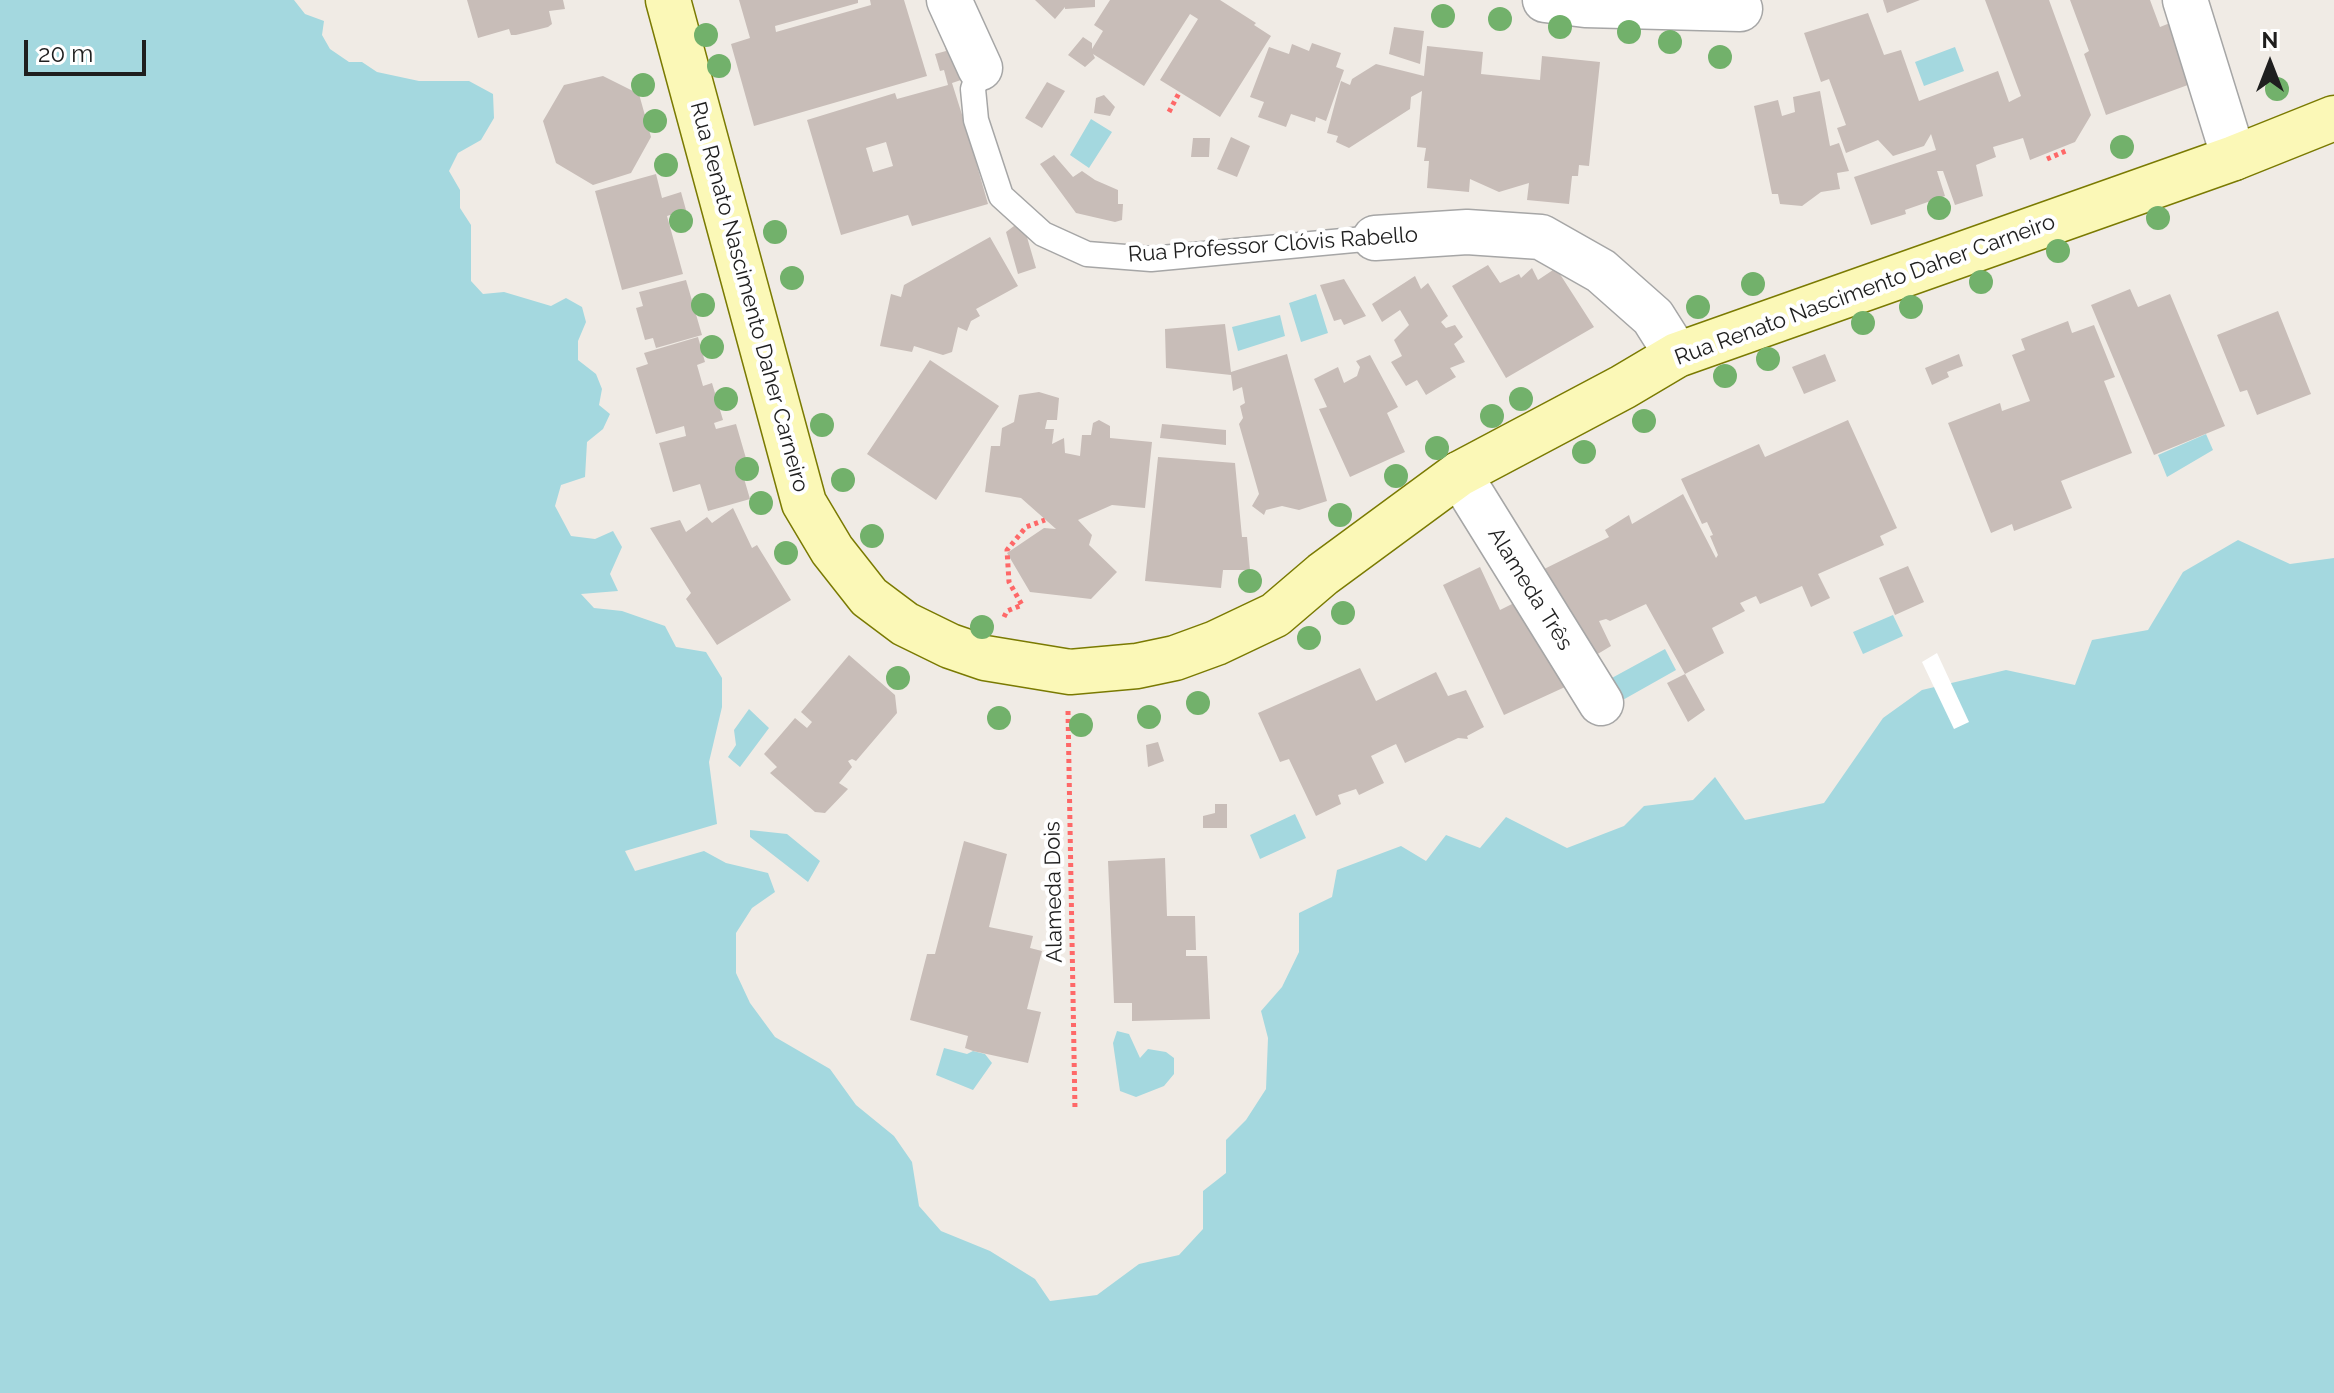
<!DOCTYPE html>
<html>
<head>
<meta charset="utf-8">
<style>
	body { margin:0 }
	#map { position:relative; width:2334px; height:1393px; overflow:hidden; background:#f0ebe5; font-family:Raleway,sans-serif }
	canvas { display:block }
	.north { position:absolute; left:2230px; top:24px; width:80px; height:80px; -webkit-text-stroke:6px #fff; paint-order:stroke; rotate:0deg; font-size:22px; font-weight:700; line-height:32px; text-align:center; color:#1f1f1f }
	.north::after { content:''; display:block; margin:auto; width:28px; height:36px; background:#1f1f1f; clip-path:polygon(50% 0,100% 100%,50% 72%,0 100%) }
	.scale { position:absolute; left:24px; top:40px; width:122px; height:36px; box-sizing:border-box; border:4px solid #1f1f1f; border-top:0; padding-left:10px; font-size:24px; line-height:28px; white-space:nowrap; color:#1f1f1f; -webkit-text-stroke:6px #fff; paint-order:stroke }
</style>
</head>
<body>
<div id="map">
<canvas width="2334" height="1393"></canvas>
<div class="north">N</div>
<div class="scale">20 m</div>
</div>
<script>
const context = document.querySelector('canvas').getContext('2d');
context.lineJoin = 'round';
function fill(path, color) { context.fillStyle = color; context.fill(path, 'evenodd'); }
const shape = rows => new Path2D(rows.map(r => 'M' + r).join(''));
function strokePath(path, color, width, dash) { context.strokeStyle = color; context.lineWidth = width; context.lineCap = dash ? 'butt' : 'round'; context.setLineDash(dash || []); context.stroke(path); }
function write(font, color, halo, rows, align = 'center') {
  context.font = font + ' Raleway,sans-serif'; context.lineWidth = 8; context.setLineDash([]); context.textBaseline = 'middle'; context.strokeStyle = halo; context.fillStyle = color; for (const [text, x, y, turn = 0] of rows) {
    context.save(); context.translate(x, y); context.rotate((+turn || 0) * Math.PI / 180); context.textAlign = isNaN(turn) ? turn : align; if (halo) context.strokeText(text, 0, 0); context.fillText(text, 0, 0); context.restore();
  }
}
const water = shape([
	[0,0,294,0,305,14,324,21,322,35,330,49,349,62,362,62,377,72,419,81,469,81,493,94,494,118,481,140,458,153,449,171,460,190,460,208,471,225,471,281,483,294,504,292,551,306,566,298,582,307,586,322,578,341,578,360,596,374,602,389,599,405,610,414,603,429,587,442,585,477,561,485,555,506,571,536,595,539,613,531,622,547,610,574,618,591,581,594,594,608,622,611,665,626,676,647,706,652,722,678,722,707,709,762,717,824,625,851,635,871,704,851,726,863,768,873,775,892,752,908,736,933,736,973,750,1003,775,1037,830,1069,856,1105,894,1136,912,1162,919,1206,941,1231,990,1251,1035,1279,1050,1301,1097,1295,1139,1264,1179,1255,1203,1229,1203,1191,1226,1173,1226,1140,1246,1120,1266,1089,1268,1038,1261,1011,1282,987,1299,952,1299,913,1332,897,1337,870,1401,846,1426,861,1446,835,1480,848,1506,817,1567,848,1624,826,1644,806,1693,800,1715,777,1745,820,1824,803,1883,718,1922,690,2006,670,2075,685,2092,640,2148,630,2183,572,2238,540,2290,564,2334,558,2334,1393,0,1393],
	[1955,47,1964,71,1924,86,1915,62],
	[1091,119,1112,132,1089,168,1070,155],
	[1316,294,1328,333,1301,342,1289,303],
	[1280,315,1285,336,1238,351,1232,327],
	[2206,434,2213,450,2167,477,2158,455],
	[1893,615,1903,636,1863,654,1853,632],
	[1665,649,1676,670,1621,701,1610,679],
	[749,709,769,728,740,767,728,757,736,745,734,730],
	[1295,814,1306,838,1260,859,1250,835],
	[750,830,787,834,820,861,808,882,750,837],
	[1117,1031,1129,1034,1140,1058,1148,1049,1166,1052,1174,1058,1174,1074,1164,1086,1136,1097,1120,1091,1113,1043],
	[944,1048,967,1054,973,1051,985,1054,992,1063,973,1090,936,1075]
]);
const pier = shape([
	[1937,653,1969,722,1954,729,1922,662]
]);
const building = shape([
	[467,0,563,0,565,9,549,11,552,24,548,27,516,35,511,35,509,29,478,38],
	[739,0,858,0,858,3,775,26,776,32,871,5,870,0,904,0,927,76,754,126,731,44,750,38],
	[1035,0,1095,0,1095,7,1065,9,1065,7,1055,19],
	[1110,0,1220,0,1256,23,1254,25,1271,36,1220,117,1160,80,1198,19,1190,14,1144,86,1093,54,1095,58,1085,67,1068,55,1083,37,1092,43,1092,49,1103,31,1094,25],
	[1883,0,1920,0,1887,13],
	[1985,0,2049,0,2091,115,2075,142,2030,160,2023,138,1993,147,1996,157,1976,165,1983,196,1955,205,1943,171,1937,171,1945,196,1905,210,1906,214,1871,225,1854,177,1936,150,1931,134,1924,146,1893,156,1878,140,1846,153,1837,128,1846,125,1829,79,1821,82,1804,33,1868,13,1884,55,1901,50,1919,101,1998,71,2009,102,2021,96],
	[2070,0,2150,0,2160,27,2175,21,2196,82,2106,115,2084,54,2089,51],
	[1394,27,1424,31,1420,64,1389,54],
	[941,33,970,77,952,83,964,121,970,119,978,146,972,148,988,204,912,226,908,215,841,235,807,120,895,93,897,99,948,85,944,70,940,71,935,54,946,51],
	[886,142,893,166,873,172,866,148],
	[1312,43,1341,53,1336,67,1344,70,1326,121,1316,117,1315,122,1291,114,1286,127,1258,117,1264,102,1250,97,1269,47,1289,54,1292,44,1309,51],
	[1427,46,1483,52,1481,74,1540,80,1542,56,1600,62,1589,166,1579,165,1578,176,1572,176,1569,204,1527,200,1529,183,1499,192,1470,179,1469,192,1427,188,1429,161,1424,161,1426,148,1417,147,1422,91,1411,97,1410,109,1349,148,1336,142,1338,136,1327,133,1341,81,1350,85,1352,79,1376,64,1424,76],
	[603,76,639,94,651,137,631,173,593,185,556,163,543,121,564,85],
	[1047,82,1065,91,1042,128,1025,118],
	[1820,91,1830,146,1839,143,1849,171,1837,173,1840,189,1821,192,1802,206,1780,204,1778,194,1772,194,1754,106,1778,100,1782,116,1795,112,1793,97],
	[1104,95,1115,107,1110,116,1094,113,1096,98],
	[1231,137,1250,146,1237,177,1217,169],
	[1193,138,1210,138,1209,157,1191,157],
	[1054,155,1073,177,1082,171,1095,180,1118,190,1118,204,1123,204,1122,220,1115,222,1076,213,1040,164],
	[656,174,662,198,681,192,686,210,667,216,683,274,622,290,595,191],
	[1022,220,1036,268,1018,274,1006,232],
	[990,237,1018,286,976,309,980,316,971,321,967,331,958,327,952,352,943,355,914,346,912,352,880,346,891,294,901,297,904,285],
	[1488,265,1500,283,1519,274,1521,278,1532,268,1538,280,1556,268,1594,327,1506,378,1452,286],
	[1415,276,1421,289,1428,283,1448,316,1441,322,1446,328,1455,325,1463,337,1454,344,1465,362,1450,368,1456,377,1426,395,1417,380,1406,386,1391,362,1402,356,1394,340,1409,325,1400,310,1382,322,1372,304],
	[1344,279,1366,316,1344,325,1341,319,1334,321,1320,285],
	[686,280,702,335,656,348,653,338,645,340,636,308,643,306,639,292],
	[2130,289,2138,307,2170,294,2225,426,2154,455,2091,305],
	[2278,311,2311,394,2257,415,2247,390,2240,392,2217,335],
	[2068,321,2072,333,2094,325,2115,377,2104,381,2132,453,2061,481,2072,508,2014,531,2012,524,1991,533,1948,423,2000,403,2002,411,2030,401,2012,355,2025,350,2021,339],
	[1225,324,1231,372,1287,354,1327,501,1299,510,1282,506,1266,510,1264,515,1252,506,1259,494,1239,424,1243,418,1240,406,1245,403,1242,387,1233,391,1231,375,1166,368,1165,329],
	[698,337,705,362,697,365,703,386,712,383,723,420,714,423,716,429,736,424,750,472,743,475,750,499,708,511,700,484,673,492,659,443,686,436,684,426,656,434,636,368,648,364,644,353],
	[1825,354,1836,381,1804,394,1792,367],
	[1959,354,1963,366,1947,372,1949,377,1932,385,1925,368],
	[1370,355,1398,407,1387,413,1405,452,1350,477,1319,409,1327,407,1314,379,1338,367,1344,383,1357,376,1360,367,1356,361],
	[930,360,999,406,936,500,867,454],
	[1039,392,1059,398,1057,420,1047,420,1045,429,1054,429,1052,444,1064,438,1065,453,1080,456,1082,435,1091,435,1093,423,1099,420,1110,426,1110,438,1152,442,1145,508,1112,505,1078,520,1092,535,1089,545,1117,572,1091,599,1030,592,1007,553,1044,528,1056,529,1021,498,985,492,991,446,1000,446,1002,428,1014,422,1019,395],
	[1848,420,1897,528,1880,536,1884,545,1818,574,1830,598,1811,607,1802,586,1760,604,1756,596,1740,603,1745,611,1712,628,1724,653,1685,674,1646,604,1610,621,1606,619,1599,621,1611,646,1581,664,1532,575,1609,537,1605,530,1629,515,1632,524,1683,494,1716,558,1718,555,1710,536,1713,535,1707,522,1702,524,1681,479,1759,444,1765,457],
	[1162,424,1226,430,1226,445,1160,438],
	[1158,457,1235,463,1242,537,1247,537,1250,570,1223,570,1221,588,1145,581],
	[733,508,752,548,757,545,791,600,717,645,686,599,691,593,650,528,680,520,686,532,707,517,712,523],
	[1908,566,1924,602,1895,615,1879,578],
	[1480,567,1500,610,1524,598,1565,687,1504,715,1443,585],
	[849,655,895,695,897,713,856,761,852,759,848,761,852,767,839,783,848,789,825,813,815,812,770,773,777,767,764,754,795,718,807,728,812,722,801,712],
	[1360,668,1376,701,1436,672,1448,696,1466,690,1484,727,1467,736,1468,739,1458,738,1405,763,1396,744,1371,756,1384,783,1359,795,1356,789,1338,795,1341,804,1316,816,1289,759,1280,762,1258,713],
	[1685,674,1705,710,1688,722,1667,683],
	[1158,742,1164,761,1148,767,1146,745],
	[1215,804,1227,804,1227,828,1203,828,1203,816,1215,813],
	[964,841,1007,854,989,927,1033,936,1030,948,1042,951,1027,1009,1041,1012,1028,1063,973,1051,965,1048,968,1036,910,1020,927,954,935,954],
	[1165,858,1167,916,1195,916,1196,950,1186,950,1186,956,1207,956,1210,1019,1132,1021,1132,1003,1114,1003,1108,861]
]);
const path = shape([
	[1169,112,1179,93],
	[2047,159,2068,150],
	[1004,617,1007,611,1022,605,1009,582,1007,550,1026,527,1045,520],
	[1068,711,1075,1110]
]);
const lane = shape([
	[980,68,973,89,976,120,1001,196,1043,234,1087,254,1151,259,1375,238]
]);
const street = shape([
	[949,0,980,68],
	[1545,0,1585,5,1740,9],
	[2185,0,2234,158],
	[1375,238,1467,232,1541,237,1601,271,1653,317,1677,355],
	[1459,474,1601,703]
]);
const secondary = shape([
	[668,0,804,503,832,550,869,597,905,624,950,646,985,658,1070,672,1137,666,1175,658,1216,643,1275,615,1323,574,1459,474,1623,387,1677,355,2234,158,2334,118]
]);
const trees = [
	[1443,16],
	[1500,19],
	[1560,27],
	[1629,32],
	[706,35],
	[1670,42],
	[1720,57],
	[719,66],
	[643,85],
	[2277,89],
	[655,121],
	[2122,147],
	[666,165],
	[1939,208],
	[2158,218],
	[681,221],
	[775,232],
	[2058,251],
	[792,278],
	[1981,282],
	[1753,284],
	[703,305],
	[1698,307],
	[1911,307],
	[1863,323],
	[712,347],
	[1768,359],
	[1725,376],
	[726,399],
	[1521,399],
	[1492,416],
	[1644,421],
	[822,425],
	[1437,448],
	[1584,452],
	[747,469],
	[1396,476],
	[843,480],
	[761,503],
	[1340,515],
	[872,536],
	[786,553],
	[1250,581],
	[1343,613],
	[982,627],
	[1309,638],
	[898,678],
	[1198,703],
	[1149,717],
	[999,718],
	[1081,725]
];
const streetNames = [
	["Rua Professor Clóvis Rabello",1273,245,-4],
	["Rua Renato Nascimento Daher Carneiro",1865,290,-20],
	["Rua Renato Nascimento Daher Carneiro",749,297,75],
	["Alameda Três",1530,589,58],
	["Alameda Dois",1054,892,-91]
];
fill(water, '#a4d8df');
fill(pier, '#fff');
fill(building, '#c8bdb8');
strokePath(lane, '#a6a6a6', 27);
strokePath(street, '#a6a6a6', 47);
strokePath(secondary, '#7a7a02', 47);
strokePath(path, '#fe6868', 5, [4, 4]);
strokePath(lane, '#fff', 24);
strokePath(street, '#fff', 44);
strokePath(secondary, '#fbf8b7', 44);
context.fillStyle = '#72b16b';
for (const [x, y] of trees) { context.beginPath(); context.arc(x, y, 12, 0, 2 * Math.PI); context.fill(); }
write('22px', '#1f1f1f', '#fff', streetNames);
</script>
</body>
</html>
